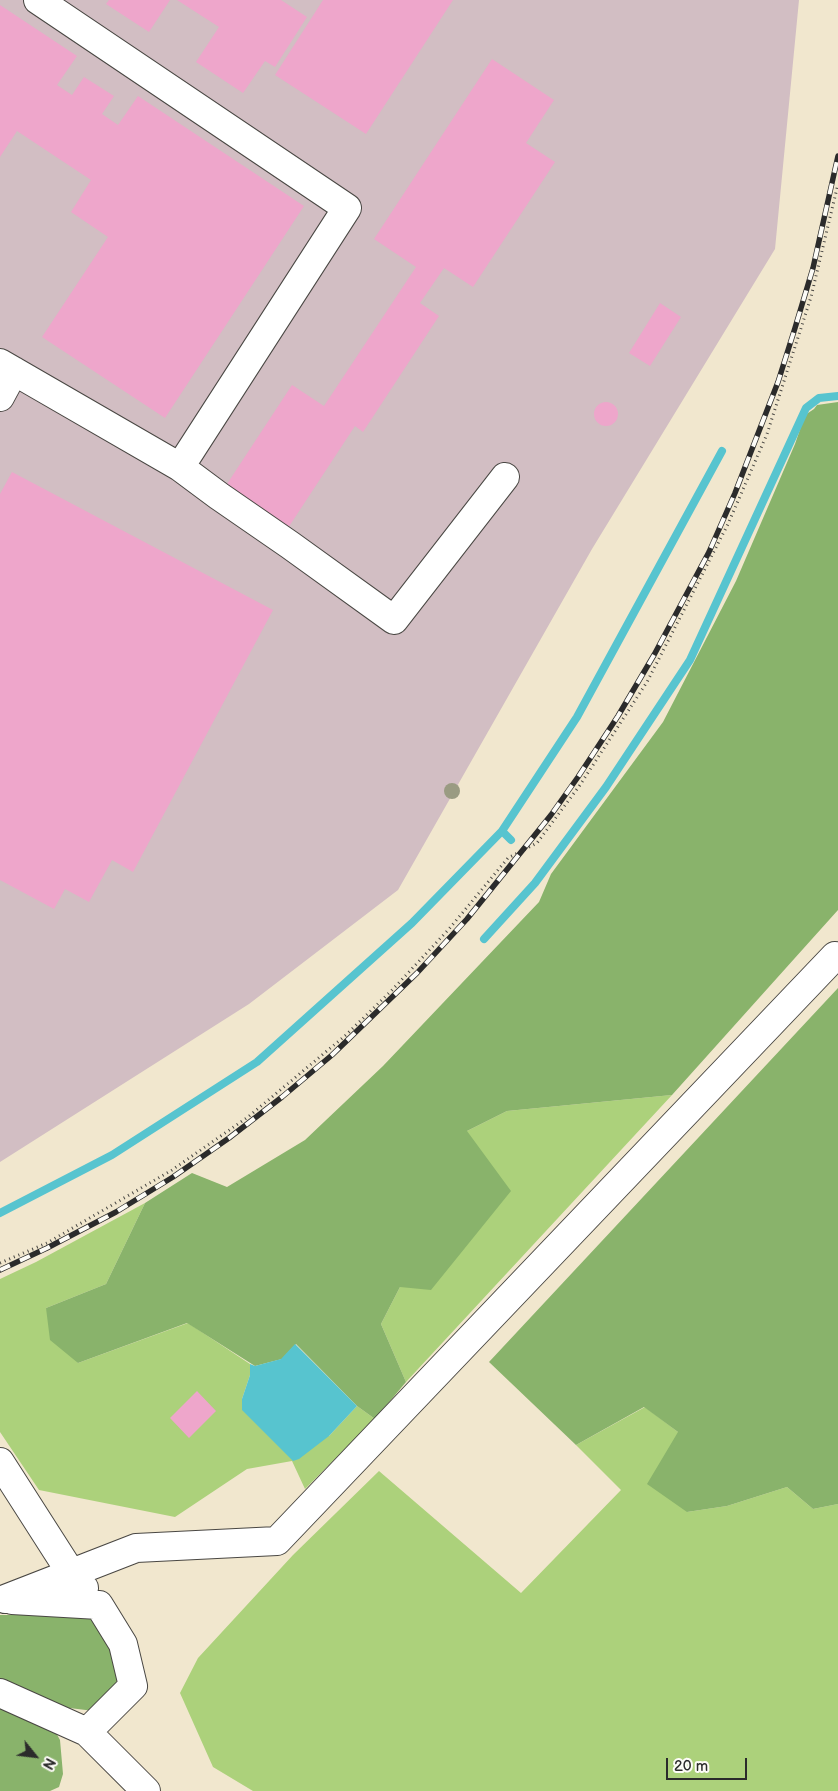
<!DOCTYPE html>
<html>
<head>
<meta charset="utf-8">
<style>
	body { margin:0 }
	#map { position:relative; width:838px; height:1791px; overflow:hidden; background:#f1e7ce; font-family:"Balsamiq Sans",sans-serif }
	canvas { display:block }
	.north { position:absolute; left:10px; top:1731px; width:50px; height:50px; -webkit-text-stroke:4px #fdfcf7; paint-order:stroke; rotate:119deg; font-size:14px; font-weight:700; line-height:20px; text-align:center; color:#2b2b2b }
	.north::after { content:''; display:block; margin:auto; width:18px; height:22px; background:#2b2b2b; clip-path:polygon(50% 0,100% 100%,50% 72%,0 100%) }
	.scale { position:absolute; left:666px; top:1758px; width:81px; height:22px; box-sizing:border-box; border:2px solid #2b2b2b; border-top:0; padding-left:6px; font-size:15px; line-height:18px; white-space:nowrap; color:#2b2b2b; -webkit-text-stroke:4px #fdfcf7; paint-order:stroke }
</style>
</head>
<body>
<div id="map">
<canvas width="838" height="1791"></canvas>
<div class="north">N</div>
<div class="scale">20 m</div>
</div>
<script>
const context = document.querySelector('canvas').getContext('2d');
context.lineJoin = 'round';
function fill(path, color) { context.fillStyle = color; context.fill(path, 'evenodd'); }
const shape = rows => new Path2D(rows.map(r => 'M' + r).join(''));
function strokePath(path, color, width, dash) { context.strokeStyle = color; context.lineWidth = width; context.lineCap = dash ? 'butt' : 'round'; context.setLineDash(dash || []); context.stroke(path); }
const industrial = shape([
	[0,0,799,0,775,249,592,549,398,890,249,1004,0,1162]
]);
const green = shape([
	[672,1095,406,1382,381,1324,400,1287,467,1131,507,1111],
	[145,1203,106,1284,46,1308,78,1363,188,1323,250,1364,250,1375,242,1399,329,1436,357,1406,375,1419,305,1489,292,1461,247,1469,175,1517,39,1490,0,1432,0,1279,36,1262],
	[645,1407,678,1432,687,1512,727,1506,787,1487,813,1509,838,1504,838,1791,253,1791,213,1767,180,1693,198,1658,293,1555,379,1471,521,1593,621,1490,576,1445]
]);
const forest = shape([
	[838,402,838,910,672,1095,507,1111,467,1131,511,1191,431,1290,400,1287,381,1324,406,1382,375,1419,357,1406,296,1344,282,1359,255,1366,187,1323,78,1363,50,1340,46,1308,106,1284,145,1203,192,1173,227,1187,305,1140,383,1066,539,902,551,874,663,722,736,581,795,444,805,415,814,409,817,405],
	[838,988,838,1504,813,1509,787,1487,727,1506,687,1512,647,1484,678,1432,644,1407,576,1445,489,1362],
	[0,1615,88,1615,96,1620,120,1657,117,1681,109,1700,94,1711,53,1706,0,1686],
	[0,1705,54,1729,60,1740,63,1774,59,1787,50,1791,0,1791]
]);
const water = shape([
	[295,1344,357,1406,329,1436,299,1459,293,1461,242,1410,242,1399,250,1375,250,1364,255,1366,281,1359]
]);
const stream = shape([
	[511,840,502,831,577,717,722,451],
	[484,939,535,883,606,787,690,660,806,408,819,398,838,396],
	[0,1213,112,1155,257,1062,412,923,502,831]
]);
const building = shape([
	[109,0,170,0,149,32,106,4],
	[177,0,281,0,307,17,275,67,265,61,243,93,196,62,219,27],
	[323,0,453,0,366,134,275,75],
	[0,5,77,56,57,85,72,95,84,77,114,96,102,114,118,125,138,96,304,206,165,418,42,337,108,237,71,212,91,180,17,131,0,157],
	[492,59,554,100,526,143,555,162,473,287,444,268,420,303,439,316,363,432,355,426,288,528,225,487,292,385,324,406,416,267,374,239],
	[660,303,681,317,650,366,629,353],
	'594 414a12 12 0 1 1 24 0a12 12 0 1 1-24 0Z',
	[12,472,273,610,133,872,112,860,89,902,65,889,54,909,0,880,0,494],
	[197,1391,216,1411,189,1438,170,1418]
]);
const path = shape([
	[0,1263,47,1243,172,1170,248,1117,346,1035,394,988,449,929,508,858,537,843,580,785,647,682,728,524,767,434,811,297,838,184]
]);
const minor = shape([
	[38,0,347,208,180,467],
	[0,363,180,467,219,496,290,545,394,620,505,477],
	[0,397,14,371],
	[0,1462,71,1573,84,1588],
	[5,1599,136,1548,277,1541,835,956],
	[12,1600,99,1605,123,1644,133,1686,87,1732],
	[0,1693,87,1732,146,1791]
]);
const rail = shape([
	[0,1270,47,1248,116,1212,173,1177,229,1138,282,1097,332,1055,417,973,467,919,551,815,578,777,618,716,654,655,709,552,735,493,778,382,795,328,813,268,838,156]
]);
const trees = [
	[452,791]
];
fill(industrial, '#d2bec3');
fill(green, '#acd17b');
fill(forest, '#89b36b');
fill(water, '#57c4cf');
strokePath(stream, '#57c4cf', 8);
fill(building, '#eea6cb');
strokePath(minor, '#494743', 30);
strokePath(path, '#494743', 3, [1, 4]);
strokePath(minor, '#fff', 28);
strokePath(rail, '#2b2b2b', 5.5);
strokePath(rail, '#fdfcf7', 4, [11]);
context.fillStyle = '#9a9b82';
for (const [x, y] of trees) { context.beginPath(); context.arc(x, y, 8, 0, 2 * Math.PI); context.fill(); }
</script>
</body>
</html>
